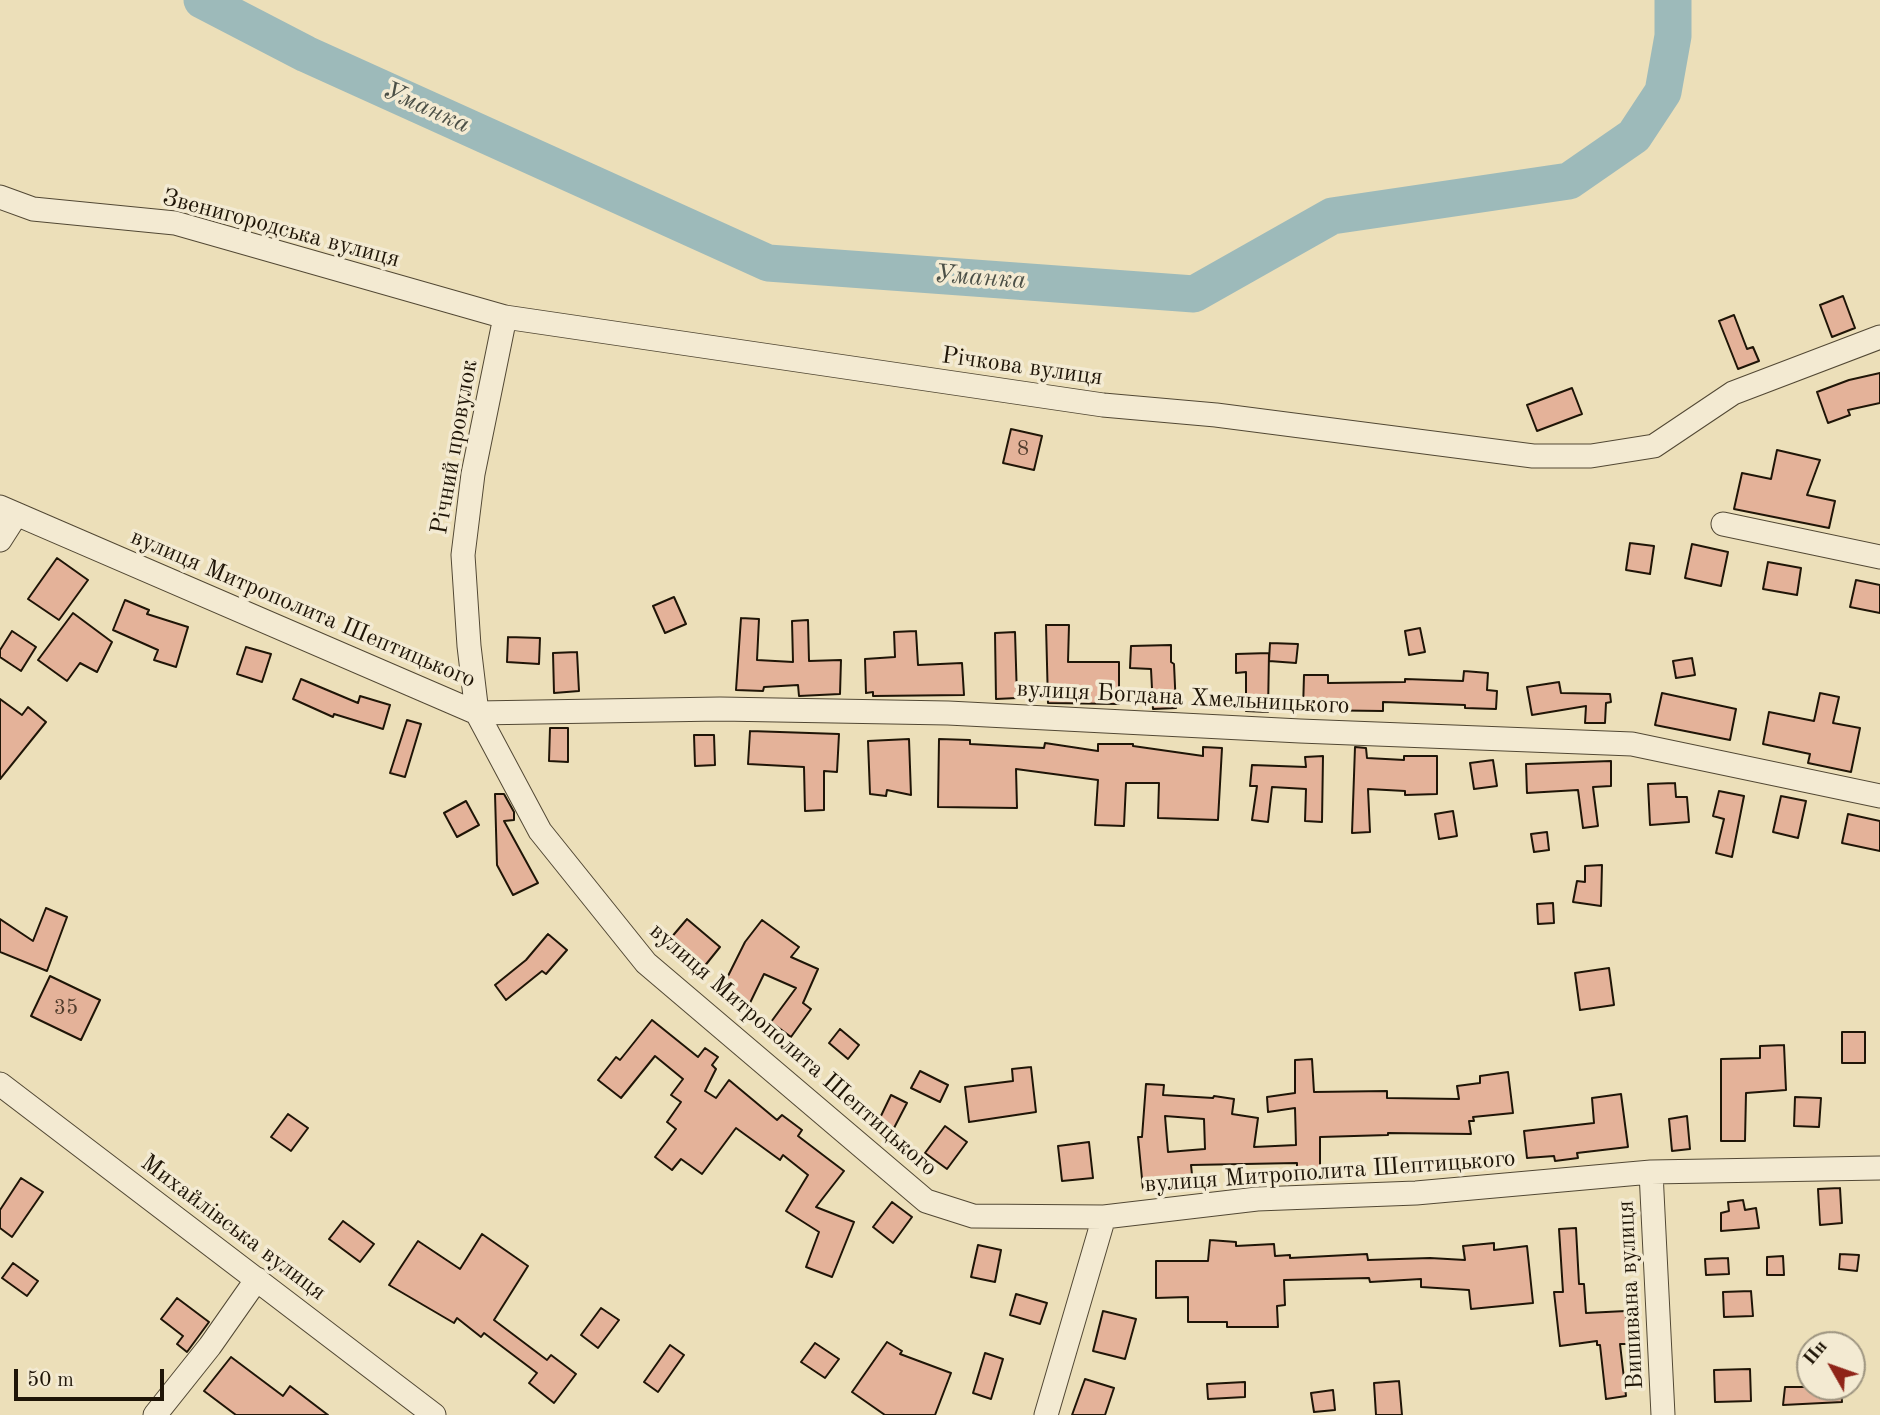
<!DOCTYPE html>
<html>
<head>
<meta charset="utf-8">
<style>
	body { margin:0 }
	#map { position:relative; width:1880px; height:1415px; overflow:hidden; background:#ecdfb9; font-family:"Old Standard TT",serif }
	canvas { display:block }
	.north { position:absolute; left:1796px; top:1331px; width:70px; height:70px; box-sizing:border-box; background:#f3ead2; border:2px solid #9e9581; border-radius:50%; rotate:310deg; font-size:19px; font-weight:700; line-height:28px; text-align:center; color:#1f1507 }
	.north::after { content:''; display:block; margin:auto; width:24px; height:32px; background:#8f2418; clip-path:polygon(50% 0,100% 100%,50% 72%,0 100%) }
	.scale { position:absolute; left:14px; top:1369px; width:150px; height:32px; box-sizing:border-box; border:4px solid #1f1507; border-top:0; padding-left:9px; font-size:21px; line-height:24px; white-space:nowrap; color:#1f1507; -webkit-text-stroke:5px #f3ead2; paint-order:stroke }
</style>
</head>
<body>
<div id="map">
<canvas width="1880" height="1415"></canvas>
<div class="north">Пн</div>
<div class="scale">50 m</div>
</div>
<script>
const context = document.querySelector('canvas').getContext('2d');
context.lineJoin = 'round';
const shape = rows => new Path2D(rows.map(r => 'M' + r).join(''));
function strokePath(path, color, width, dash) { context.strokeStyle = color; context.lineWidth = width; context.lineCap = dash ? 'butt' : 'round'; context.setLineDash(dash || []); context.stroke(path); }
function fill(path, color) { context.fillStyle = color; context.fill(path, 'evenodd'); }
function write(font, color, halo, rows, align = 'center') {
  context.font = font + ' "Old Standard TT",serif'; context.lineWidth = 7; context.setLineDash([]); context.textBaseline = 'middle'; context.strokeStyle = halo; context.fillStyle = color; for (const [text, x, y, turn = 0] of rows) {
    context.save(); context.translate(x, y); context.rotate((+turn || 0) * Math.PI / 180); context.textAlign = isNaN(turn) ? turn : align; if (halo) context.strokeText(text, 0, 0); context.fillText(text, 0, 0); context.restore();
  }
}
const river = shape([
	[202,0,306,54,768,263,1194,294,1332,216,1569,181,1634,136,1663,92,1673,36,1673,0]
]);
const building = shape([
	[1843,296,1855,328,1832,337,1820,305,1843,296],
	[1734,315,1747,349,1753,347,1759,361,1738,369,1719,321,1734,315],
	[1880,373,1880,403,1848,410,1850,415,1828,423,1817,392,1849,380,1880,373],
	[1572,388,1582,414,1537,431,1527,405,1572,388],
	[1011,429,1042,436,1034,470,1003,463,1011,429],
	[1777,450,1820,460,1807,495,1835,501,1829,528,1734,509,1742,473,1771,479,1777,450],
	[1630,543,1654,546,1650,574,1626,570,1630,543],
	[1692,544,1728,552,1721,586,1685,578,1692,544],
	[57,558,88,580,59,620,28,599,57,558],
	[1768,562,1801,568,1797,595,1763,589,1768,562],
	[1856,580,1880,585,1880,613,1850,607,1856,580],
	[674,597,686,624,665,633,653,606,674,597],
	[125,600,149,610,147,614,188,627,176,667,154,660,158,650,113,630,125,600],
	[73,613,112,642,97,672,80,663,67,681,38,660,73,613],
	[741,618,759,619,757,660,793,662,792,621,808,620,809,661,841,660,840,694,799,696,798,685,764,687,763,691,736,690,741,618],
	[1046,625,1069,625,1068,662,1119,662,1119,704,1048,703,1046,625],
	[1420,628,1425,652,1409,655,1405,631,1420,628],
	[12,631,36,647,21,671,0,657,0,650,12,631],
	[916,631,918,665,962,663,964,695,873,696,873,692,866,693,865,659,895,657,894,632,916,631],
	[1015,632,1017,698,996,699,995,633,1015,632],
	[508,637,540,638,539,664,507,662,508,637],
	[1270,643,1298,644,1296,663,1269,661,1270,643],
	[1171,645,1171,662,1174,664,1176,708,1153,709,1151,669,1130,668,1131,646,1171,645],
	[246,647,271,654,262,682,237,674,246,647],
	[577,652,579,691,554,693,553,653,577,652],
	[1269,653,1268,712,1246,711,1246,672,1236,673,1236,654,1269,653],
	[1692,658,1695,675,1676,678,1673,661,1692,658],
	[1464,671,1488,673,1487,690,1497,691,1496,709,1465,708,1465,705,1383,702,1383,711,1303,710,1304,675,1328,675,1328,683,1405,682,1405,679,1463,681,1464,671],
	[301,679,358,703,360,696,390,705,383,729,334,714,333,717,293,699,301,679],
	[1559,682,1561,693,1610,694,1611,702,1606,703,1605,723,1585,723,1586,706,1532,715,1527,687,1559,682],
	[1662,693,1736,709,1730,740,1655,725,1662,693],
	[1820,693,1839,697,1833,723,1860,728,1851,772,1808,763,1810,754,1763,744,1769,712,1814,721,1820,693],
	[0,699,22,715,28,707,46,722,0,779,0,699],
	[407,720,421,724,405,777,390,773,407,720],
	[550,728,568,728,568,762,549,761,550,728],
	[750,731,839,734,837,772,824,771,824,810,805,811,804,767,748,764,750,731],
	[694,735,714,735,715,765,695,766,694,735],
	[909,739,911,795,887,790,886,796,870,794,868,741,909,739],
	[939,739,970,740,970,744,1044,748,1045,743,1098,751,1098,744,1133,744,1133,746,1203,756,1203,747,1222,748,1218,820,1158,818,1159,783,1126,783,1124,826,1095,825,1098,780,1016,769,1017,808,938,807,939,739],
	[1355,747,1366,748,1367,758,1404,760,1404,756,1437,756,1437,794,1405,795,1405,791,1368,789,1370,832,1352,833,1355,747],
	[1323,756,1322,822,1305,821,1306,789,1272,787,1268,822,1252,820,1257,786,1250,786,1252,765,1306,767,1305,757,1323,756],
	[1493,760,1497,786,1474,789,1470,763,1493,760],
	[1611,761,1611,786,1593,787,1598,826,1583,828,1578,790,1527,793,1526,764,1611,761],
	[1675,783,1676,797,1687,797,1689,822,1650,825,1648,784,1675,783],
	[1719,791,1744,796,1732,857,1716,853,1724,819,1713,816,1719,791],
	[495,794,504,794,514,812,514,820,504,821,538,883,513,895,497,865,495,794],
	[1781,796,1806,801,1798,838,1773,832,1781,796],
	[466,801,479,825,457,837,444,813,466,801],
	[1453,811,1457,836,1439,839,1435,814,1453,811],
	[1848,814,1880,821,1880,851,1842,843,1848,814],
	[1547,832,1549,850,1534,852,1531,834,1547,832],
	[1602,865,1601,906,1573,902,1577,881,1585,882,1585,866,1602,865],
	[1553,903,1554,923,1538,924,1537,904,1553,903],
	[46,908,67,917,47,971,0,952,0,919,33,941,46,908],
	[687,919,720,947,699,973,682,959,687,953,670,939,687,919],
	[762,920,799,947,791,957,818,969,803,1003,811,1009,791,1037,771,1022,796,988,764,974,748,1007,720,992,745,942,762,920],
	[548,934,567,950,546,974,542,971,506,1000,495,985,526,960,548,934],
	[1609,968,1614,1005,1580,1010,1575,973,1609,968],
	[50,976,100,1000,81,1040,31,1016,50,976],
	[652,1020,698,1057,705,1048,718,1057,712,1065,716,1069,705,1091,716,1098,729,1080,777,1120,782,1115,802,1130,798,1136,844,1171,816,1207,854,1222,832,1277,806,1267,819,1232,786,1211,808,1175,783,1155,780,1160,736,1128,702,1174,681,1159,672,1170,655,1157,676,1129,667,1122,681,1102,671,1095,683,1079,655,1056,621,1098,598,1080,616,1057,620,1060,652,1020],
	[840,1029,859,1045,848,1059,829,1043,840,1029],
	[1842,1032,1865,1032,1865,1063,1842,1063,1842,1032],
	[1784,1045,1786,1090,1746,1093,1745,1141,1721,1141,1721,1059,1760,1058,1760,1046,1784,1045],
	[1312,1059,1314,1092,1387,1091,1387,1098,1459,1099,1457,1086,1480,1083,1480,1076,1508,1072,1513,1113,1473,1117,1474,1121,1469,1121,1471,1134,1388,1133,1388,1135,1320,1137,1320,1174,1297,1174,1297,1163,1191,1165,1193,1184,1143,1189,1138,1137,1142,1137,1146,1084,1164,1085,1163,1095,1213,1098,1214,1096,1234,1099,1232,1114,1258,1118,1254,1147,1296,1145,1295,1108,1268,1112,1267,1097,1295,1093,1295,1060,1312,1059],
	[1165,1116,1204,1119,1205,1149,1168,1152,1165,1116],
	[1031,1067,1036,1112,969,1122,965,1087,1013,1081,1012,1069,1031,1067],
	[920,1071,948,1085,940,1102,911,1088,920,1071],
	[1621,1094,1628,1147,1577,1153,1578,1158,1555,1161,1554,1156,1527,1158,1524,1131,1594,1123,1592,1098,1621,1094],
	[891,1095,907,1103,894,1128,879,1120,891,1095],
	[1795,1097,1821,1098,1819,1127,1794,1126,1795,1097],
	[288,1114,308,1128,291,1151,271,1137,288,1114],
	[1687,1116,1690,1149,1672,1151,1669,1119,1687,1116],
	[945,1126,967,1142,947,1169,925,1153,945,1126],
	[1089,1142,1093,1178,1062,1181,1058,1146,1089,1142],
	[21,1178,43,1192,12,1237,0,1228,0,1210,21,1178],
	[1840,1188,1842,1223,1820,1225,1818,1189,1840,1188],
	[1743,1200,1745,1210,1756,1208,1759,1228,1721,1231,1721,1213,1729,1211,1728,1202,1743,1200],
	[892,1202,912,1217,893,1243,873,1227,892,1202],
	[343,1221,374,1244,360,1262,329,1239,343,1221],
	[1576,1228,1579,1284,1584,1284,1586,1313,1626,1311,1627,1344,1620,1344,1626,1396,1606,1399,1600,1345,1597,1345,1597,1341,1560,1346,1554,1292,1563,1292,1559,1229,1576,1228],
	[482,1234,528,1266,494,1320,547,1360,551,1355,576,1374,554,1403,529,1383,537,1373,484,1333,481,1337,457,1318,454,1323,389,1285,418,1241,460,1269,482,1234],
	[1210,1240,1236,1242,1236,1246,1274,1244,1275,1256,1290,1255,1290,1258,1367,1254,1368,1260,1430,1258,1465,1260,1463,1246,1494,1243,1494,1250,1527,1246,1533,1303,1471,1309,1469,1290,1421,1287,1421,1279,1370,1282,1369,1278,1284,1280,1285,1305,1277,1306,1278,1327,1227,1327,1227,1322,1188,1322,1188,1297,1156,1298,1156,1261,1208,1261,1210,1240],
	[978,1245,1001,1250,995,1282,971,1277,978,1245],
	[1840,1254,1859,1255,1857,1271,1839,1269,1840,1254],
	[1783,1256,1784,1275,1767,1275,1767,1257,1783,1256],
	[1728,1258,1729,1274,1706,1275,1705,1259,1728,1258],
	[13,1263,38,1281,27,1296,2,1278,13,1263],
	[1751,1291,1753,1316,1724,1317,1723,1292,1751,1291],
	[1016,1294,1047,1303,1040,1324,1010,1315,1016,1294],
	[177,1298,209,1322,187,1352,177,1344,183,1336,161,1319,177,1298],
	[601,1308,619,1320,598,1348,581,1335,601,1308],
	[1103,1311,1136,1319,1125,1359,1093,1351,1103,1311],
	[887,1342,902,1351,900,1354,951,1373,935,1415,885,1415,852,1392,887,1342],
	[815,1343,839,1359,825,1378,801,1362,815,1343],
	[670,1345,684,1355,658,1392,644,1382,670,1345],
	[985,1353,1003,1359,991,1399,973,1393,985,1353],
	[231,1357,283,1396,290,1386,328,1415,236,1415,204,1391,231,1357],
	[1750,1369,1751,1401,1715,1402,1714,1370,1750,1369],
	[1085,1379,1114,1388,1105,1415,1072,1415,1085,1379],
	[1399,1381,1402,1415,1376,1415,1374,1383,1399,1381],
	[1245,1382,1245,1397,1208,1399,1207,1384,1245,1382],
	[1785,1387,1841,1387,1842,1402,1783,1405,1785,1387],
	[1333,1390,1335,1410,1314,1412,1311,1393,1333,1390]
]);
const street = shape([
	[0,197,33,209,175,223,505,317,1103,405,1216,415,1533,456,1591,456,1654,446,1733,393,1880,337],
	[505,317,473,474,463,555,469,646,477,713,720,709,948,713,1300,731,1632,744,1880,796],
	[0,507,477,713,540,831,646,963,926,1201,973,1216,1104,1217,1257,1199,1416,1193,1651,1172,1880,1168],
	[1723,524,1880,557],
	[0,540,16,515],
	[0,1084,434,1415],
	[1651,1172,1663,1415],
	[155,1415,210,1346,257,1279],
	[1046,1415,1104,1217]
]);
const numberNames = [
	["8",1023,449],
	["35",66,1008]
];
const streetNames = [
	["Звенигородська вулиця",281,229,15],
	["Річкова вулиця",1022,367,8],
	["Річний провулок",455,447,-80],
	["вулиця Митрополита Шептицького",303,609,23],
	["вулиця Богдана Хмельницького",1183,698,3],
	["вулиця Митрополита Шептицького",793,1050,41],
	["вулиця Митрополита Шептицького",1330,1172,-4],
	["Михайлівська вулиця",233,1228,37],
	["Вишивана вулиця",1631,1295,-93]
];
const waterNames = [
	["Уманка",426,108,24],
	["Уманка",980,278,4]
];
strokePath(river, '#9dbaba', 37);
fill(building, '#e4b299');
strokePath(building, '#1f1507', 2);
strokePath(street, '#524834', 25);
strokePath(street, '#f3ead2', 23);
write('21px', '#503c2c', null, numberNames);
write('24px', '#1f1507', '#f3ead2', streetNames);
write('italic 26px', '#4b4f46', '#f3ead2', waterNames);
</script>
</body>
</html>
